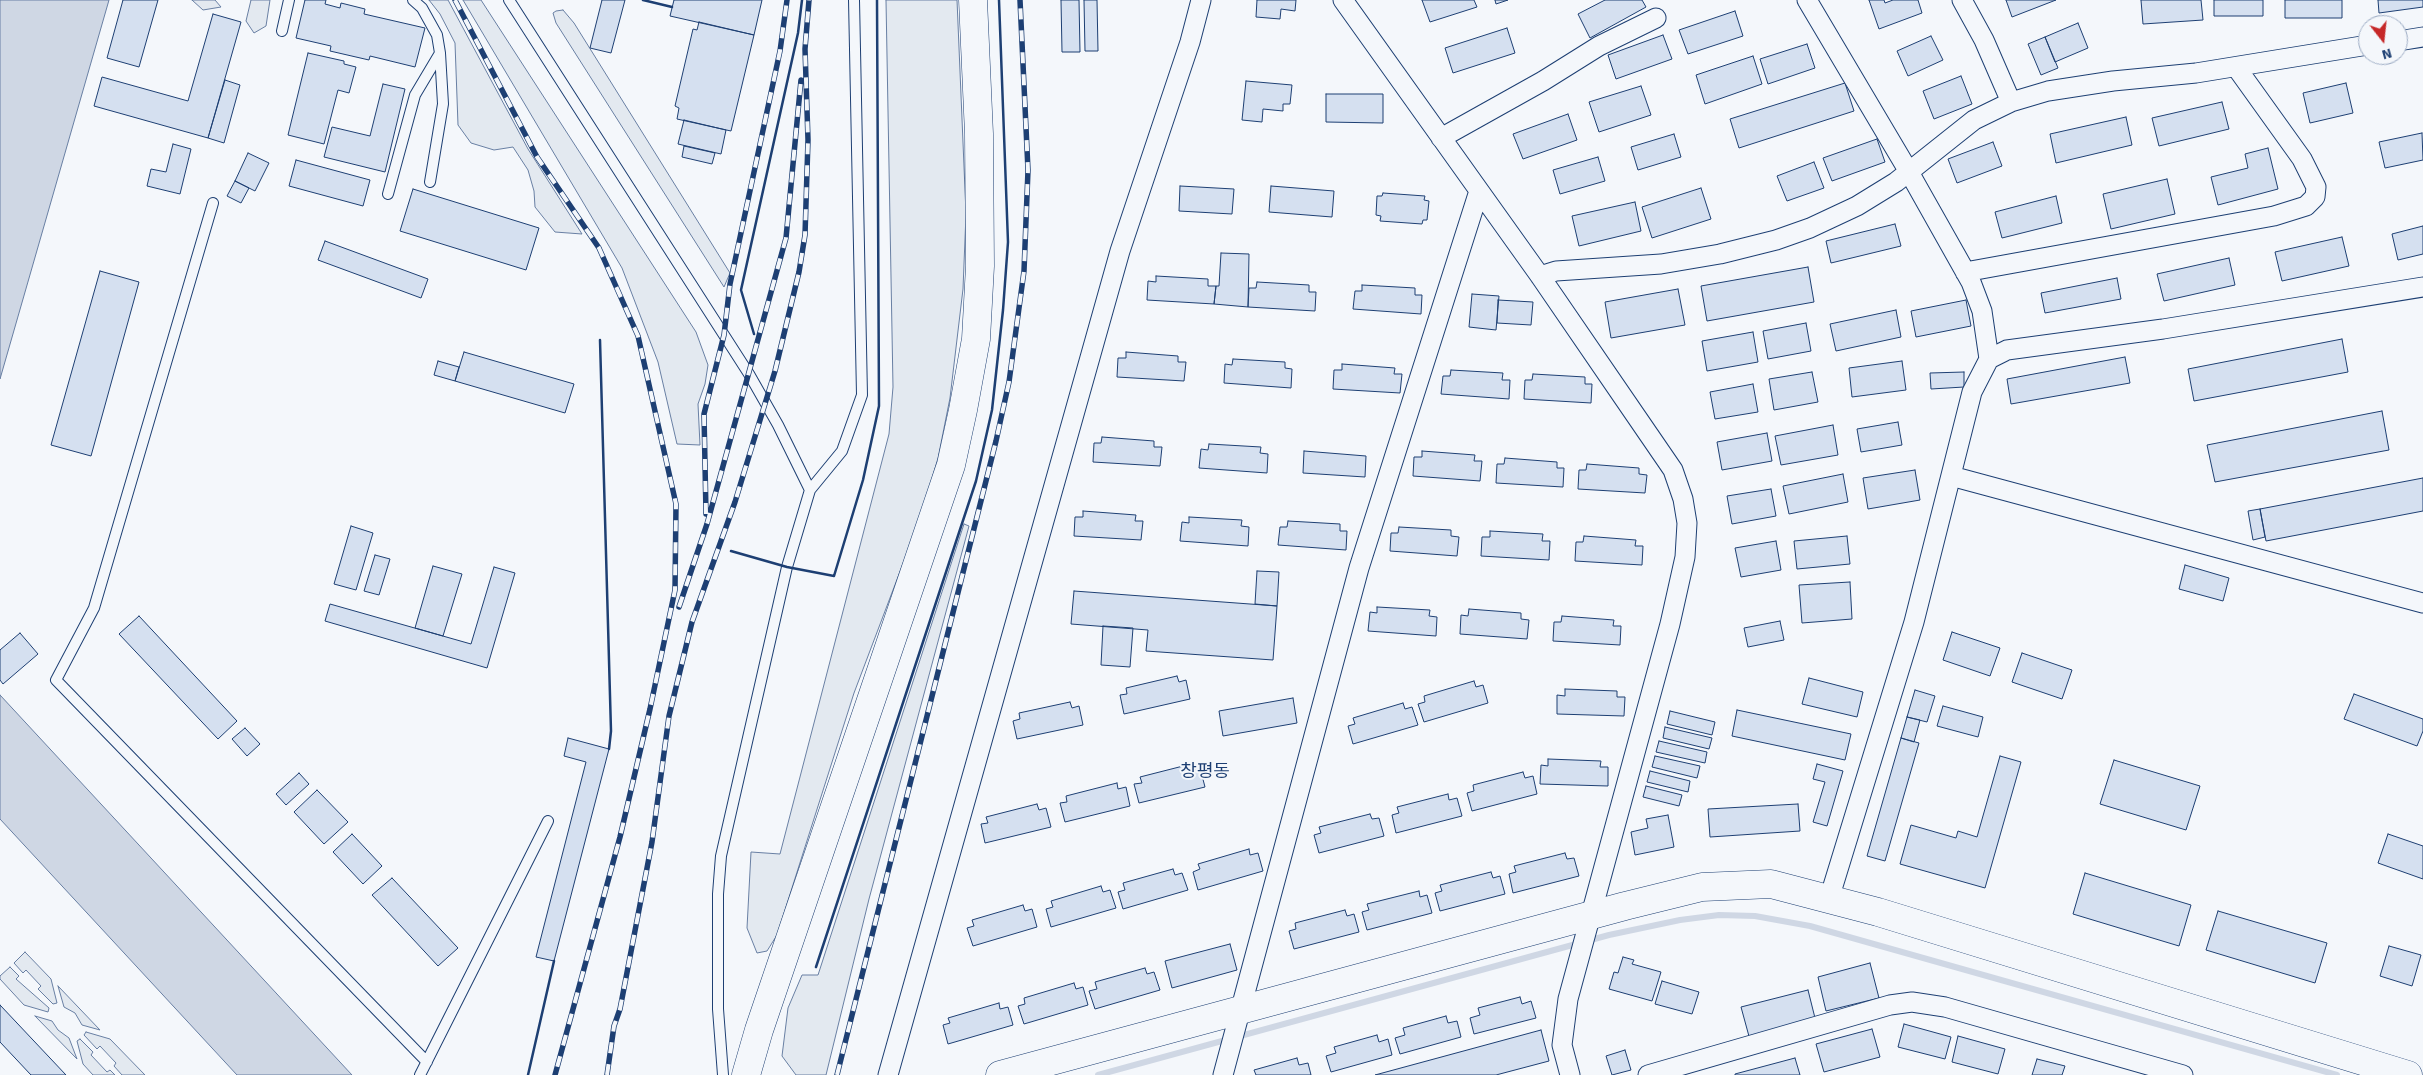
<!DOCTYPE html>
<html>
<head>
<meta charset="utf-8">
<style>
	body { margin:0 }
	#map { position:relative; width:2423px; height:1075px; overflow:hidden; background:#f4f7fb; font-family:Signika,sans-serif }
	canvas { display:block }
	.north { position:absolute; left:2358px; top:15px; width:50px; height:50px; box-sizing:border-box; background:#f4f7fb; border:1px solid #9eadc5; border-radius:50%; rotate:164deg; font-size:14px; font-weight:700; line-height:20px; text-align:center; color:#1d3f73 }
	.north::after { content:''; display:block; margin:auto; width:18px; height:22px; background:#c62828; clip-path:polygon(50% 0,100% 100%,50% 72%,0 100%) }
</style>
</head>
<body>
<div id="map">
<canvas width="2423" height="1075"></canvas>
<div class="north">N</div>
</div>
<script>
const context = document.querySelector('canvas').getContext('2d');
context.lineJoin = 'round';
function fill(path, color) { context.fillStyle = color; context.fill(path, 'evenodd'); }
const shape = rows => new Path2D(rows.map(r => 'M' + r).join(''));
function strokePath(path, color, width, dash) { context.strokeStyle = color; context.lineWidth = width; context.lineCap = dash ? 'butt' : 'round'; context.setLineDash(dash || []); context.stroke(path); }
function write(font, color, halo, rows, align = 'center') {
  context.font = font + ' Signika,"Noto Sans KR",sans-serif'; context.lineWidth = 4; context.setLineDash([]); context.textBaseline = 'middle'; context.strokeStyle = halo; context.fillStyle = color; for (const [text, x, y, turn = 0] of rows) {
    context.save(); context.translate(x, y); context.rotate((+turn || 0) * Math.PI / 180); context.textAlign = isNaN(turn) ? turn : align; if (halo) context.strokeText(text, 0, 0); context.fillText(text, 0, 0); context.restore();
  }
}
const green = shape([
	[192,0,215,0,221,7,203,10,192,0],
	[251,0,270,0,266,26,254,33,246,21,251,0],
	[429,0,448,0,528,149,582,234,555,232,535,207,534,191,528,170,513,147,494,150,471,143,458,125,455,43,440,14,429,0],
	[463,0,481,0,696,332,708,365,705,384,698,404,700,445,677,444,658,362,622,268,463,0],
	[886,0,957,0,966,214,963,289,950,398,938,458,921,516,854,693,777,935,767,951,757,953,747,928,751,852,780,854,889,434,893,387,886,0],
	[563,10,574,23,730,273,724,287,556,23,553,13,556,11,563,10],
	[964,524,969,526,869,899,826,1075,796,1075,782,1056,788,1008,802,975,818,975,964,524],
	[25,952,51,979,57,1003,53,1004,38,989,41,986,26,970,23,973,14,963,25,952],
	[10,967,19,976,16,979,49,1008,48,1012,24,1005,0,979,0,976,10,967],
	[58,986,100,1030,82,1025,75,1013,64,1007,58,986],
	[35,1016,52,1021,58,1030,69,1038,77,1059,35,1016],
	[86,1032,110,1039,145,1075,122,1075,114,1066,116,1063,100,1046,97,1049,84,1035,86,1032],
	[80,1039,93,1052,91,1055,107,1072,110,1070,115,1075,93,1075,83,1064,77,1041,80,1039]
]);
const water = shape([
	[0,0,109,0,0,379,0,0],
	[0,695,352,1075,237,1075,0,819,0,695]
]);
const stream = shape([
	[1098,1075,1609,935,1680,920,1719,915,1755,916,1810,926,2337,1075]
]);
const building = shape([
	[123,0,158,0,139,67,107,58,123,0],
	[305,0,326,0,325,4,340,8,341,3,365,9,364,14,425,28,415,67,370,56,369,60,330,51,331,46,296,38,305,0],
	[602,0,625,0,611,53,590,48,602,0],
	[674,0,762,0,754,35,670,16,674,0],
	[1061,0,1079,0,1080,52,1062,52,1061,0],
	[1084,0,1097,0,1098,51,1085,51,1084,0],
	[1257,0,1296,0,1295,11,1281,9,1280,19,1256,17,1257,0],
	[1422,0,1474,0,1477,7,1430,22,1422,0],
	[1495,0,1508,0,1496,4,1495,0],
	[1605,0,1642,0,1646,7,1590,38,1578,14,1605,0],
	[1869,0,1884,0,1885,3,1893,0,1918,0,1922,13,1879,29,1869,0],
	[2006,0,2056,0,2012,17,2006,0],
	[2141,0,2201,0,2203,20,2143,24,2141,0],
	[2214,0,2263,0,2263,16,2214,16,2214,0],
	[2285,0,2342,0,2342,18,2285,18,2285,0],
	[2378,0,2423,0,2423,7,2379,13,2378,0],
	[1735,11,1743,36,1688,54,1679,30,1735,11],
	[213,14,241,22,208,138,94,106,102,77,188,101,213,14],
	[699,22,754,35,731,131,677,119,679,108,675,106,693,29,697,30,699,22],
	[2078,23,2088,48,2055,62,2045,37,2078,23],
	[1507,28,1515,53,1453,73,1445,48,1507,28],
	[1663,35,1672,59,1616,79,1608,55,1663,35],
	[1931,36,1943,60,1908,76,1897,51,1931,36],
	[2045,37,2058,68,2041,75,2028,44,2045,37],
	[1807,44,1815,68,1768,84,1760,59,1807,44],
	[308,53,344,61,344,64,356,67,349,93,338,90,324,144,288,135,308,53],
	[1753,56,1762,84,1705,104,1696,75,1753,56],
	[1961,76,1972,104,1934,119,1923,91,1961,76],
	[225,80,240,85,224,143,208,138,225,80],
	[1246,81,1292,85,1290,104,1283,104,1283,111,1263,109,1262,122,1242,120,1246,81],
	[1845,83,1854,111,1739,148,1730,119,1845,83],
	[2346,83,2353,113,2310,123,2303,93,2346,83],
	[383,84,405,89,385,172,324,157,332,127,370,136,383,84],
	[1641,86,1651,115,1599,132,1589,102,1641,86],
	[1326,94,1383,94,1383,123,1326,122,1326,94],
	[2222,102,2229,129,2159,146,2152,118,2222,102],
	[1568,114,1577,140,1523,159,1513,134,1568,114],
	[2126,117,2132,145,2056,163,2050,134,2126,117],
	[684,120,726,130,721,154,678,144,684,120],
	[2422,133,2423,160,2385,168,2379,142,2422,133],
	[1674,134,1681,157,1638,170,1631,147,1674,134],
	[1877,139,1885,162,1832,181,1823,158,1877,139],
	[1993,142,2002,166,1957,183,1948,159,1993,142],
	[173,144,191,149,180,194,147,186,151,169,166,172,173,144],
	[684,146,715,153,712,164,682,157,684,146],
	[2268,148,2278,189,2218,205,2211,177,2248,168,2245,154,2268,148],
	[248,153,269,163,255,191,235,181,248,153],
	[1598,157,1605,181,1560,194,1553,170,1598,157],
	[296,160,370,180,363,206,289,186,296,160],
	[1814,162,1824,188,1787,201,1777,176,1814,162],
	[2167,179,2175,214,2111,229,2103,194,2167,179],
	[235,181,249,188,241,203,227,196,235,181],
	[1180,186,1234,189,1232,214,1179,211,1180,186],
	[1271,186,1334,191,1332,217,1269,212,1271,186],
	[1701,188,1711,219,1652,238,1642,207,1701,188],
	[413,189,539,228,526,270,400,231,413,189],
	[1383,193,1425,196,1424,200,1429,201,1427,220,1423,220,1422,224,1380,221,1381,216,1376,215,1377,196,1382,196,1383,193],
	[2056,196,2062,223,2002,238,1995,212,2056,196],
	[1635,202,1641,231,1579,246,1572,216,1635,202],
	[1895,224,1901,246,1831,263,1826,241,1895,224],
	[2423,226,2423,254,2398,260,2392,234,2423,226],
	[2342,237,2349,266,2282,281,2275,252,2342,237],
	[325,241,428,279,421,298,318,260,325,241],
	[1221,253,1249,254,1248,307,1214,304,1216,286,1219,286,1221,253],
	[2229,258,2235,285,2164,301,2157,274,2229,258],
	[1808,267,1814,302,1707,321,1701,286,1808,267],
	[100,271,139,282,91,456,51,445,100,271],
	[1156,276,1208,279,1208,286,1216,286,1214,304,1147,300,1148,281,1156,282,1156,276],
	[2117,278,2121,299,2045,313,2041,293,2117,278],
	[1257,282,1309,285,1309,292,1316,292,1315,311,1248,307,1249,288,1256,288,1257,282],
	[1362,285,1415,288,1415,295,1422,295,1421,314,1353,309,1355,291,1362,291,1362,285],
	[1678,289,1685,325,1611,338,1605,302,1678,289],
	[1472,294,1499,296,1496,330,1469,327,1472,294],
	[1498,300,1533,302,1531,325,1497,323,1498,300],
	[1966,300,1971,326,1916,337,1911,311,1966,300],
	[1896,310,1901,337,1836,351,1830,324,1896,310],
	[1806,323,1811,351,1768,359,1763,331,1806,323],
	[1753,332,1758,362,1707,371,1702,341,1753,332],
	[2342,339,2348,372,2194,401,2188,369,2342,339],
	[464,352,574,384,565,413,455,381,464,352],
	[1126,352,1178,356,1178,362,1186,362,1184,381,1117,377,1118,358,1126,358,1126,352],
	[2125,357,2130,383,2011,404,2007,379,2125,357],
	[1233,359,1285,362,1285,368,1292,369,1291,388,1224,383,1225,364,1232,365,1233,359],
	[438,361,459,367,455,381,434,375,438,361],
	[1902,361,1906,390,1852,397,1849,368,1902,361],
	[1342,364,1395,368,1394,374,1402,374,1400,393,1333,389,1334,370,1342,370,1342,364],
	[1451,370,1503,373,1502,380,1510,380,1509,399,1441,394,1443,376,1450,376,1451,370],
	[1812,372,1818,402,1774,410,1769,379,1812,372],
	[1964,372,1964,387,1931,389,1930,373,1964,372],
	[1533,374,1585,377,1585,384,1592,384,1591,403,1524,399,1525,380,1532,380,1533,374],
	[1753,384,1758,412,1715,419,1710,392,1753,384],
	[2382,411,2389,450,2215,482,2207,445,2382,411],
	[1898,422,1902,445,1861,452,1857,429,1898,422],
	[1833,425,1838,455,1781,465,1775,436,1833,425],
	[1767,433,1772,461,1722,470,1717,442,1767,433],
	[1102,437,1154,441,1154,447,1162,447,1160,466,1093,462,1094,443,1101,443,1102,437],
	[1209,444,1261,447,1260,453,1268,454,1267,473,1199,468,1201,449,1208,450,1209,444],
	[1304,451,1366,456,1365,477,1303,473,1304,451],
	[1422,451,1475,455,1474,461,1482,461,1480,481,1413,476,1414,457,1422,457,1422,451],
	[1505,458,1557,462,1557,468,1564,468,1563,487,1496,483,1497,464,1504,464,1505,458],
	[1587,464,1639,468,1639,474,1647,475,1645,493,1578,489,1579,470,1586,470,1587,464],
	[1915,470,1920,500,1868,509,1863,478,1915,470],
	[1843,474,1848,502,1789,514,1783,486,1843,474],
	[2423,478,2423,511,2266,541,2260,509,2423,478],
	[1771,489,1776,516,1732,524,1727,496,1771,489],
	[2260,509,2265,537,2253,540,2248,511,2260,509],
	[1083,511,1136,515,1135,521,1143,521,1141,540,1074,536,1075,517,1083,517,1083,511],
	[1189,517,1242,520,1241,526,1249,527,1248,546,1180,541,1182,522,1189,523,1189,517],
	[1288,521,1340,524,1340,531,1347,531,1346,550,1278,545,1280,527,1287,527,1288,521],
	[351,526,373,533,356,590,334,584,351,526],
	[1399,527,1451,530,1451,536,1459,537,1457,556,1390,551,1391,533,1398,533,1399,527],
	[1490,531,1543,534,1542,541,1550,541,1549,560,1481,556,1482,537,1490,537,1490,531],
	[1584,536,1636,540,1635,546,1643,546,1642,565,1575,561,1576,542,1583,542,1584,536],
	[1847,536,1850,564,1797,569,1794,541,1847,536],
	[1776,541,1781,570,1741,577,1735,548,1776,541],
	[375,555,390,559,379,595,364,591,375,555],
	[2185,565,2229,578,2223,601,2179,589,2185,565],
	[433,566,462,574,443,636,415,628,433,566],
	[494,567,515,573,487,668,325,621,330,604,471,644,494,567],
	[1257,571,1279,572,1277,606,1255,604,1257,571],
	[1850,582,1852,619,1802,623,1799,585,1850,582],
	[1074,591,1277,606,1273,660,1146,651,1148,630,1071,624,1074,591],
	[1377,607,1430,610,1429,616,1437,617,1436,636,1368,631,1370,612,1377,613,1377,607],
	[1469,609,1521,613,1521,619,1529,620,1527,639,1460,634,1461,615,1468,616,1469,609],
	[139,616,237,721,218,739,119,634,139,616],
	[1562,616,1614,620,1613,626,1621,626,1620,645,1553,641,1554,622,1561,622,1562,616],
	[1780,621,1784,640,1748,647,1744,628,1780,621],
	[1103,626,1133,628,1130,667,1101,665,1103,626],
	[1952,632,2000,648,1990,676,1943,660,1952,632],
	[20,633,38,654,3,684,0,680,0,650,20,633],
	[2022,653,2072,670,2062,699,2012,682,2022,653],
	[1177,676,1179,682,1186,680,1190,699,1124,714,1120,695,1127,694,1126,688,1177,676],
	[1809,678,1863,692,1857,717,1802,704,1809,678],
	[1474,681,1476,687,1483,685,1488,703,1424,722,1418,704,1425,702,1424,696,1474,681],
	[1565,689,1617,691,1617,697,1625,697,1624,716,1557,714,1557,695,1565,696,1565,689],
	[1915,690,1935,696,1927,722,1907,717,1915,690],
	[2354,694,2423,719,2423,731,2417,746,2344,719,2354,694],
	[1293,698,1297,723,1223,736,1219,711,1293,698],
	[1070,702,1072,708,1079,706,1083,725,1017,739,1013,721,1020,719,1019,713,1070,702],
	[1403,703,1405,709,1412,707,1418,725,1353,744,1348,726,1355,724,1353,718,1403,703],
	[1943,706,1983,717,1978,737,1937,726,1943,706],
	[1737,710,1851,734,1845,760,1732,736,1737,710],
	[1670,711,1715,722,1712,735,1667,724,1670,711],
	[1907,717,1920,720,1914,742,1901,738,1907,717],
	[1665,727,1712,738,1709,749,1663,738,1665,727],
	[245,728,260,744,247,756,232,739,245,728],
	[568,738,609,749,554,961,536,957,586,762,564,756,568,738],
	[1901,738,1919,743,1885,861,1867,856,1901,738],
	[1659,741,1707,752,1705,763,1656,752,1659,741],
	[1655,756,1700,766,1697,778,1652,767,1655,756],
	[2000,756,2021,762,1985,888,1900,864,1911,825,1956,838,1958,831,1977,837,2000,756],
	[1548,759,1601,761,1600,767,1608,767,1608,786,1540,784,1541,765,1548,766,1548,759],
	[2114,760,2200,786,2186,830,2100,804,2114,760],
	[1191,764,1193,770,1200,768,1205,787,1139,803,1134,784,1142,783,1140,777,1191,764],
	[1817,764,1843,771,1827,826,1813,822,1825,782,1813,779,1817,764],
	[1650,771,1690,781,1688,792,1647,782,1650,771],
	[1523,772,1525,778,1533,776,1537,794,1472,811,1467,793,1474,791,1473,785,1523,772],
	[299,773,309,784,286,805,276,794,299,773],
	[1117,783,1118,789,1126,787,1130,806,1065,822,1060,803,1067,802,1066,796,1117,783],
	[1646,786,1682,795,1679,806,1643,797,1646,786],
	[317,790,348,822,324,844,294,812,317,790],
	[1448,794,1449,800,1457,798,1462,816,1396,833,1392,815,1399,813,1397,807,1448,794],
	[1037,804,1039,810,1046,808,1051,827,985,843,981,824,988,823,986,817,1037,804],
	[1798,804,1800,831,1710,837,1708,809,1798,804],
	[1370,814,1372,819,1379,818,1384,836,1319,853,1314,835,1321,833,1319,827,1370,814],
	[1668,815,1674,847,1635,855,1631,832,1648,828,1646,819,1668,815],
	[352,834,382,866,363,884,333,852,352,834],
	[2388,834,2423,846,2423,879,2378,863,2388,834],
	[1249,849,1250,855,1258,853,1263,871,1198,890,1193,872,1200,869,1198,864,1249,849],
	[1565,853,1567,859,1574,858,1579,876,1513,893,1509,874,1516,872,1514,866,1565,853],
	[1173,869,1175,875,1182,873,1188,890,1123,909,1118,892,1125,890,1123,883,1173,869],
	[1491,872,1493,878,1500,876,1505,894,1440,911,1435,893,1442,891,1440,885,1491,872],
	[2085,873,2191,905,2179,946,2073,914,2085,873],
	[392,878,458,948,438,966,372,895,392,878],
	[1101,886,1103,892,1110,890,1116,908,1051,927,1046,909,1053,907,1051,901,1101,886],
	[1419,891,1420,897,1427,895,1432,913,1367,930,1362,912,1369,910,1367,904,1419,891],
	[1023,905,1025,911,1032,909,1037,927,973,946,967,928,974,926,972,920,1023,905],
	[1345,910,1347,916,1354,914,1359,932,1294,949,1289,931,1296,929,1295,923,1345,910],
	[2218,911,2327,943,2315,983,2206,950,2218,911],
	[1230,944,1237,970,1172,988,1165,961,1230,944],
	[2389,946,2421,955,2412,986,2380,976,2389,946],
	[1623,957,1634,960,1632,964,1661,972,1652,1001,1609,989,1614,972,1618,973,1623,957],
	[1870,963,1879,998,1826,1011,1818,977,1870,963],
	[1145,968,1147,974,1154,972,1160,990,1095,1009,1089,991,1097,989,1095,982,1145,968],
	[1662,981,1699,992,1692,1014,1655,1004,1662,981],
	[1074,983,1076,989,1083,987,1088,1005,1024,1024,1018,1006,1025,1004,1024,998,1074,983],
	[1808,990,1816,1022,1750,1040,1741,1007,1808,990],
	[1520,997,1522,1004,1531,1001,1536,1018,1474,1034,1470,1018,1480,1015,1478,1008,1520,997],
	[999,1003,1000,1009,1008,1007,1013,1025,948,1044,943,1025,950,1023,948,1018,999,1003],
	[0,1005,66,1075,31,1075,0,1042,0,1005],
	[1446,1016,1448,1023,1457,1021,1461,1037,1400,1054,1395,1038,1405,1035,1403,1028,1446,1016],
	[1904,1024,1951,1037,1945,1059,1898,1047,1904,1024],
	[1872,1029,1880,1057,1824,1072,1816,1044,1872,1029],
	[1541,1030,1549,1061,1496,1075,1375,1075,1541,1030],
	[1377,1035,1379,1042,1388,1039,1392,1055,1331,1072,1326,1056,1336,1053,1334,1047,1377,1035],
	[1958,1036,2005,1049,1998,1074,1952,1062,1958,1036],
	[1625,1050,1631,1070,1612,1075,1606,1056,1625,1050],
	[1297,1058,1299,1065,1308,1063,1311,1075,1256,1075,1254,1070,1297,1058],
	[1795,1058,1800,1075,1735,1075,1735,1074,1795,1058],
	[2037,1059,2065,1066,2062,1075,2032,1075,2037,1059]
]);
const lane = shape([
	[413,0,422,8,437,35,440,53,443,104,430,182],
	[509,0,749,374,778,425,810,490,787,567,721,856,718,894,718,1009,723,1075],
	[282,31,289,0],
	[388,194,415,95,440,53],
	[213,203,94,608,56,680,427,1062],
	[810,490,842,451,862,395,854,0],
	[420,1075,548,821]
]);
const street = shape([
	[1343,0,1540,276,1649,435,1673,470,1683,499,1687,523,1685,557,1670,624,1568,999,1562,1045,1570,1075],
	[1807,0,1909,172,1971,282,1982,311,1989,359],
	[1962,0,1984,40,2011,102],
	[2398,41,2423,37],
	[1441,138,1543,81,1599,46,1656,18],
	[1965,272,2274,216,2306,206,2315,197,2316,187,2302,159,2236,67],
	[1540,276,1556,271,1661,264,1720,254,1776,240,1810,228,1857,206,1896,182,1974,120,2011,102,2048,91,2113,81,2196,73,2368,45],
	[1951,476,2423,603],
	[1829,899,1914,622,1972,392,1989,359,2007,350,2163,329,2423,287],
	[888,1075,1120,251,1190,42,1201,0],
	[1223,1075,1359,568,1479,191],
	[1648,1075,1890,1005,1912,1002,1945,1007,2183,1075]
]);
const secondary = shape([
	[1000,1075,1625,906,1702,887,1771,884,1878,912,2408,1075]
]);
const highway = shape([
	[746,1075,759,1030,951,465,963,410,976,339,980,266,979,134,973,0]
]);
const rail = shape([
	[455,0,537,157,599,248,638,336,676,504,675,590,650,709,620,837,555,1075],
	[706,514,704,414,724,335,730,284,780,51,787,0],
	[679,607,707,524,786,238,801,80],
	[607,1075,614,1026,620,1009,652,842,669,716,692,622,735,502,775,371,799,272,805,235,808,140,805,49,809,0],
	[837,1075,996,441,1009,382,1024,271,1028,170,1020,0]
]);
const wall = shape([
	[643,0,672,7],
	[754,334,741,290,798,33,802,0],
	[600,340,611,731,609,749],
	[731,551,787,567,834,576,863,480,879,406,877,0],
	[816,967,976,481,992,410,1003,310,1008,242,999,0],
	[528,1075,554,961]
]);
const quarterNames = [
	["창평동",1205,772]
];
fill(green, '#e3e9f0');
strokePath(green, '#687fa3', 1);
fill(water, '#cfd7e4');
strokePath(water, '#687fa3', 1);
strokePath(stream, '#cfd7e4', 6);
fill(building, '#d5e0f0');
strokePath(building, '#1d3f73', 1);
strokePath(lane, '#1d3f73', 12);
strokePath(street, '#1d3f73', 21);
strokePath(secondary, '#1d3f73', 29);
strokePath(highway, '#1d3f73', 29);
strokePath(lane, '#f4f7fb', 10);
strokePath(street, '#f4f7fb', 19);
strokePath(secondary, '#f4f7fb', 28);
strokePath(highway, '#f4f7fb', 28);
strokePath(rail, '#1d3f73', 5.5);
strokePath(rail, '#f4f7fb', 4, [11]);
strokePath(wall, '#1d3f73', 2.5);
write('18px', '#1d3f73', '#f4f7fb', quarterNames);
</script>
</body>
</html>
